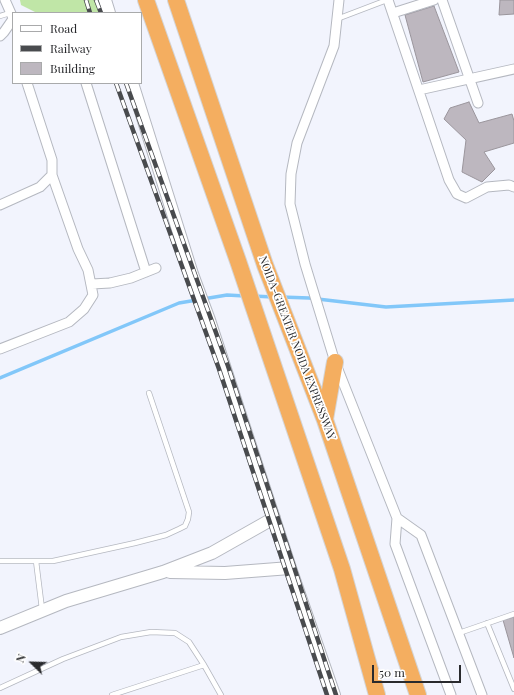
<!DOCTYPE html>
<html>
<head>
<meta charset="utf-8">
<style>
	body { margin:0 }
	#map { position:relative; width:514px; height:695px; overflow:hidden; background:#f2f4fd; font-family:"Playfair Display",serif }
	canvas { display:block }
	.legend { position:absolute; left:12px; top:12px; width:130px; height:72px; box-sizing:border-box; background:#fff; border:1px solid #a9aaab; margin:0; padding:5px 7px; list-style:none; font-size:12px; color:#292a2d }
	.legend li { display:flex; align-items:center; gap:8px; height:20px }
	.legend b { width:20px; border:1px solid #a9aaab }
	.north { position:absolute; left:12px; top:643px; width:40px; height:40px; -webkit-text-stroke:3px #fff; paint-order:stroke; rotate:293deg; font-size:11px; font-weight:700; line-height:16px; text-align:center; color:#292a2d }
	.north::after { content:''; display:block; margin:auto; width:14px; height:18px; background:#292a2d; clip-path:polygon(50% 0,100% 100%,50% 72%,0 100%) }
	.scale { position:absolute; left:372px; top:665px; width:89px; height:18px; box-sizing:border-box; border:2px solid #292a2d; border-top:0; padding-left:5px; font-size:12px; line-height:14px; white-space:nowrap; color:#292a2d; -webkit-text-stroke:3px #fff; paint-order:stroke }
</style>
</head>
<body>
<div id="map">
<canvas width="514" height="695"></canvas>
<ul class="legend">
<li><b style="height:5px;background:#fff"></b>Road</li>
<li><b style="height:5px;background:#494b4e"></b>Railway</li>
<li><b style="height:11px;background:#bdb7bf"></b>Building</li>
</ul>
<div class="north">N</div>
<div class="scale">50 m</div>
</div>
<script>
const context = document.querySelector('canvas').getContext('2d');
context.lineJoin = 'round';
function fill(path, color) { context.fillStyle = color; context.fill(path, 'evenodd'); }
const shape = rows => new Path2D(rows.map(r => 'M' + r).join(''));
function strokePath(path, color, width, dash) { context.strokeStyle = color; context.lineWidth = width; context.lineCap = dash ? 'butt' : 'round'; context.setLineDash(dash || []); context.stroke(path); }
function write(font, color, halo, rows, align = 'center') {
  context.font = font + ' "Playfair Display",serif'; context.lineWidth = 3.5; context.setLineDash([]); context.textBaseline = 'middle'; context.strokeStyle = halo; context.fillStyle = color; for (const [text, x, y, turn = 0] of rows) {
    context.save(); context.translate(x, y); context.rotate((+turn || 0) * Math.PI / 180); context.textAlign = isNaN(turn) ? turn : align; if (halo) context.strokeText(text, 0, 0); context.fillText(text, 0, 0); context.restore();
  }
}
const green = shape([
	[20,0,95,0,99,13,37,13,21,5]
]);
const stream = shape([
	[253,296,273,297],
	[281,297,309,298,386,307,514,300],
	[0,378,179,303,227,295,245,296]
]);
const building = shape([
	[500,0,514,0,514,14,499,15,500,0],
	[434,6,459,72,423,82,405,15,434,6],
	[469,102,479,123,512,114,514,121,514,143,484,152,495,169,482,182,462,172,466,140,444,119,450,108,469,102],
	[514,617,514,658,503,620,514,617]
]);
const service = shape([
	[0,16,10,13],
	[337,19,387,0],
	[0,561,36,561,42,609],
	[36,561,53,561,135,543,166,535,179,529,185,526,188,519,189,512,149,393],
	[487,623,514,689],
	[459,633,514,614],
	[0,688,63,659,121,637,151,632,175,633,189,642,204,665,221,695],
	[112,695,204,665]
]);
const minor = shape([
	[5,0,13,18],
	[339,0,334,46,297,143,291,174,290,204,305,264,335,362,397,518,395,544,451,695],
	[388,0,449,180,457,194,466,198,487,187,509,185,514,187],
	[442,0,478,103],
	[393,13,434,0],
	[0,36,4,32,13,19],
	[86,83,146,272],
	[419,90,514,69],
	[0,205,40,187,52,175,52,160,27,83],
	[92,284,110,283,131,278,156,268],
	[0,349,69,322,84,309,93,295,88,270,78,249,52,175],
	[397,518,421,535,482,695]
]);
const tertiary = shape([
	[105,0,109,13],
	[132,83,192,274,209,320,290,568,334,695],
	[170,572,225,573,290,568],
	[0,628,66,601,163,572,212,553,274,518]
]);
const trunk = shape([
	[146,0,238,261,342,569,377,695],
	[176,0,265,265,325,420,418,695],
	[325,419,335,362]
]);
const rail = shape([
	[86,0,90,13],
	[96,0,101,13],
	[116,83,219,369,327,695],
	[126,83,228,366,336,695]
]);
const streetNames = [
	["NOIDA-GREATER NOIDA EXPRESSWAY",297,348,69]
];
fill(green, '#c0e6a7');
strokePath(stream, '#82c7f9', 3.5);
fill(building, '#bdb7bf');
strokePath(building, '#9a959c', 1);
strokePath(service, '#b5b8c0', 6);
strokePath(minor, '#b5b8c0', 11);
strokePath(tertiary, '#b5b8c0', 14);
strokePath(trunk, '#d4d4d5', 18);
strokePath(service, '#fff', 4.5);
strokePath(minor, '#fff', 9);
strokePath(tertiary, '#fff', 12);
strokePath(trunk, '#f4ae60', 16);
strokePath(rail, '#494b4e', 4.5);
strokePath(rail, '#fff', 3, [9]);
write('11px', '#292a2d', '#fff', streetNames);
</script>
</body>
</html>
